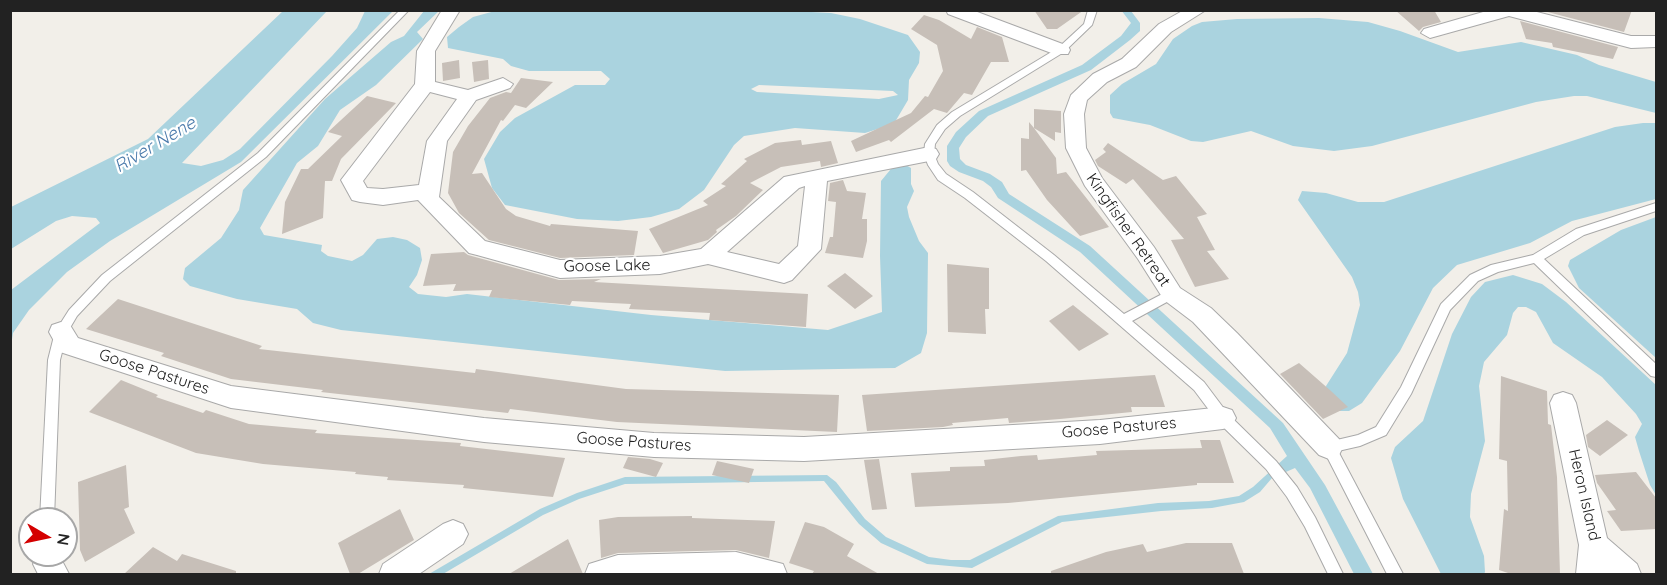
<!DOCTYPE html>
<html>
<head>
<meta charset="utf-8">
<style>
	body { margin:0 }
	#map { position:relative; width:1667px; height:585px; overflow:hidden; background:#f2efe9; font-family:Quicksand,sans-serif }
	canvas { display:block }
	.frame { position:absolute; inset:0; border:12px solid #222; pointer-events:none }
	.north { position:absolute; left:18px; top:507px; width:60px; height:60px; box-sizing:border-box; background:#fff; border:2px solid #a7a7a7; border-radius:50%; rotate:99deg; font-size:16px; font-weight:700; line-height:24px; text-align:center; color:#222 }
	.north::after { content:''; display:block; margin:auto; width:21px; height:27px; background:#d40000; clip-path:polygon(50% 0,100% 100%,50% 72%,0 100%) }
</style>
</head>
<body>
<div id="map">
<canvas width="1667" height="585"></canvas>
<div class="frame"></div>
<div class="north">N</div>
</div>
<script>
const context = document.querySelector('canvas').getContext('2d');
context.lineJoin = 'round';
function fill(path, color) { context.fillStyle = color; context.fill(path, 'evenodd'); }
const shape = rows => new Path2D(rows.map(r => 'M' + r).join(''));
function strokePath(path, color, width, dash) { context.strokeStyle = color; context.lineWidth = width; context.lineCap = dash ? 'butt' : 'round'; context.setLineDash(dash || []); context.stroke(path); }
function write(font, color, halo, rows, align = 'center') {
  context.font = font + ' Quicksand,sans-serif'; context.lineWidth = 4.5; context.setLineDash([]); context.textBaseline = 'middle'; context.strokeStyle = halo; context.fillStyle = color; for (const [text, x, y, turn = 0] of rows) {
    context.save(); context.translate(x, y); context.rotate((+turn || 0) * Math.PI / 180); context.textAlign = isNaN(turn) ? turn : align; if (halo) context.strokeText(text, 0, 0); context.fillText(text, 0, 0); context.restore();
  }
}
const water = shape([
	[1121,10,1131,11,1140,23,1140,31,1130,40,1091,70,988,116,966,137,959,148,960,159,966,165,990,174,1002,182,1009,194,1090,246,1283,423,1325,485,1373,574,1354,574,1310,488,1295,468,1272,478,1260,492,1244,502,1212,508,1161,511,1062,522,972,568,927,564,881,543,859,524,824,481,625,484,579,499,543,515,443,574,429,574,540,509,577,493,625,477,827,475,836,482,865,519,886,537,929,557,951,560,970,560,1058,516,1158,503,1209,501,1239,496,1253,487,1287,456,1270,428,1080,252,998,198,991,187,983,181,959,172,950,166,947,161,947,146,956,132,979,111,1082,65,1121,36,1131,23],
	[283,11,327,11,182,163,201,166,223,160,240,149,332,56,357,28,365,11,393,11,241,162,110,241,67,272,29,310,13,333,11,346,11,290,100,223,96,218,72,216,56,221,11,249,11,207,148,139],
	[424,11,439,11,417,32,423,39,376,85,340,110,318,146,297,163,260,228,264,235,322,245,321,251,328,256,352,261,363,255,377,239,393,237,407,240,420,248,422,260,417,275,409,287,418,294,446,297,467,294,651,315,828,330,882,312,880,256,881,181,895,164,904,164,911,168,911,184,914,191,907,207,909,217,919,241,928,253,927,333,921,353,895,368,725,371,341,330,313,323,297,309,237,299,190,286,183,279,185,268,221,238,239,210,243,190,325,99,391,42,404,36],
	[495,11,792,11,831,13,860,19,908,35,920,52,919,63,909,80,908,100,895,122,884,127,865,133,795,128,744,136,734,145,704,190,679,209,651,217,618,221,577,219,505,205,492,188,484,159,500,132,515,118,575,85,605,85,610,79,601,71,529,71,511,66,503,59,448,48,447,37,459,27,473,17],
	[759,85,893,91,898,95,879,99,757,92,751,89],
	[1319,18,1368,22,1400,31,1458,52,1521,42,1577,55,1599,65,1656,82,1656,113,1587,96,1574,96,1536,102,1372,146,1334,151,1293,146,1251,131,1203,142,1191,141,1150,125,1113,118,1110,113,1110,95,1122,84,1156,64,1173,39,1192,26,1202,22,1237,19],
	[1643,123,1656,123,1656,199,1572,221,1530,243,1457,265,1433,288,1400,351,1362,403,1349,411,1339,411,1327,399,1326,386,1347,353,1360,305,1358,292,1352,277,1298,200,1302,191,1326,193,1358,202,1384,202,1615,127],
	[1656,217,1656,358,1579,288,1568,266,1570,260,1621,230],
	[1513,275,1542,284,1566,302,1656,385,1656,495,1650,485,1639,451,1635,437,1642,424,1636,414,1602,377,1553,343,1536,312,1526,307,1518,307,1513,313,1507,335,1484,362,1479,386,1485,441,1471,494,1470,517,1484,556,1485,572,1484,574,1441,574,1403,499,1391,458,1395,447,1423,421,1452,334,1471,297,1485,282]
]);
const building = shape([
	[1034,10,1084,10,1057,29,1047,29],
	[1395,10,1434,10,1441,22,1423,27,1419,31],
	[1540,10,1632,10,1624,32],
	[924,15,939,20,971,39,977,27,1002,37,1009,62,991,62,972,95,964,93,947,113,934,109,891,142,889,140,856,152,851,141,911,113,925,96,928,97,943,71,937,45,911,29],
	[1520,21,1618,47,1613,59,1553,47,1552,43,1526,39],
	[459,60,460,78,443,81,442,63],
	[488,60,489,79,474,82,472,62],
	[521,78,553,82,526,108,515,105,503,121,501,120,472,174,482,173,506,209,516,216,550,226,551,224,638,231,634,255,560,258,489,240,459,213,448,193,453,152,468,126,490,98,506,92,511,93],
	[367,96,396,103,341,159,332,181,325,181,323,218,282,234,285,202,301,169,308,169,342,136,328,132],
	[1034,109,1061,111,1061,133,1055,132,1055,141,1034,128,1056,158,1057,174,1066,172,1109,227,1080,236,1047,200,1026,170,1021,171,1021,138,1029,139,1029,122,1034,128],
	[801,140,802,145,831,141,838,163,821,167,820,161,781,167,750,183,763,190,736,216,716,230,717,232,708,240,663,253,649,229,708,205,703,201,726,186,721,184,747,161,744,159,775,143],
	[1108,143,1163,180,1176,176,1207,214,1197,217,1215,250,1207,251,1229,279,1195,287,1171,240,1184,239,1133,179,1126,184,1098,166,1095,160,1106,152,1103,149],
	[843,180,847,191,866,193,862,219,867,219,867,241,863,258,825,253,830,237,833,237,836,202,828,201,830,183],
	[464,252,468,255,559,280,601,279,594,282,808,294,806,327,709,320,710,313,629,309,631,304,572,301,570,305,489,297,492,290,453,291,456,284,423,286,431,254],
	[947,264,989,268,989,309,985,309,986,334,948,332],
	[845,273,873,296,855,309,827,286],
	[118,299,262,346,259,349,475,373,476,369,626,389,839,395,837,432,617,422,510,409,508,413,321,392,323,390,231,379,161,356,164,353,86,329],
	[1073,305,1109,334,1079,351,1049,321],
	[1299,363,1331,391,1348,407,1323,419,1280,374],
	[1155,375,1165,407,1131,407,1132,412,1060,419,1009,423,1008,418,952,423,953,425,943,427,867,431,862,395],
	[1501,376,1547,391,1548,424,1551,425,1557,477,1560,574,1511,574,1499,570,1504,509,1508,511,1507,461,1499,459],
	[121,380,158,395,156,397,203,413,206,410,249,424,317,430,315,433,461,443,460,446,565,458,553,497,463,488,464,485,387,480,388,477,355,474,356,472,263,464,196,453,89,412],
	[1607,420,1628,435,1600,456,1588,447,1586,435],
	[1200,440,1220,440,1234,483,1197,483,1197,485,1008,503,915,507,911,473,950,471,950,467,985,466,984,460,1021,456,1037,455,1038,460,1097,455,1096,451,1202,448],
	[628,457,650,459,663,463,656,477,623,468],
	[879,459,887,509,872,510,864,460],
	[717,461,754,469,749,483,712,475],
	[126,465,129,507,124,509,135,533,85,562,80,550,78,482],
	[1636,472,1656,498,1656,529,1621,531,1607,511,1616,510,1597,483,1595,475],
	[400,509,414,540,358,574,350,574,338,543],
	[692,516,692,518,775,521,769,558,736,550,618,553,601,558,599,520,618,517],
	[805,522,824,527,854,544,847,556,879,574,812,574,814,571,789,563],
	[568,539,583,574,509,574],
	[1186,543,1232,543,1244,574,1051,574,1051,571,1106,552,1143,544,1147,552],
	[153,547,177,561,182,554,236,571,236,574,124,574]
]);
const service = shape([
	[400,10,409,10,266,157,110,281,77,316,67,333,60,360,54,519,40,519,48,360,55,332,69,310,102,275,258,153,400,10],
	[1088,10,1097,10,1092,25,1064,52,960,116,945,129,935,144,934,154,938,164,946,174,973,192,1054,255,1124,314,1168,291,1176,291,1178,294,1176,297,1132,321,1204,382,1228,414,1276,461,1297,487,1315,517,1343,574,1328,574,1305,527,1287,497,1266,469,1218,422,1194,390,1046,261,965,198,938,180,928,165,924,154,925,144,937,125,952,112,1058,48,1084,24,1088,10],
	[1656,203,1656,211,1584,235,1544,259,1656,364,1656,377,1651,376,1534,263,1498,272,1478,281,1450,310,1411,394,1386,435,1360,446,1338,451,1403,574,1387,574,1322,447,1324,443,1358,435,1376,427,1401,387,1441,304,1470,275,1491,265,1533,255,1576,229,1656,203]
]);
const minor = shape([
	[442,10,460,10,435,51,435,82,468,90,503,78,513,84,510,88,476,100,447,141,439,197,485,241,560,260,660,256,701,249,784,177,929,147,936,149,939,154,936,159,929,161,827,181,821,249,792,280,784,283,708,264,660,274,560,278,477,255,469,253,418,200,383,205,360,202,352,200,341,180,415,84,417,51,442,10],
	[430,92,457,99,427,141,419,185,383,189,367,188,363,181,430,92],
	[805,186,798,246,779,264,727,252,799,188,805,186],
	[946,10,972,10,1068,46,1070,50,1068,54,1054,54,948,14,946,10],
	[1184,10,1206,10,1171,32,1136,67,1107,82,1087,100,1084,114,1086,148,1102,178,1154,247,1180,288,1211,308,1237,333,1339,439,1343,447,1339,455,1329,459,1319,455,1193,322,1164,300,1138,259,1085,186,1066,148,1064,114,1071,95,1093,74,1122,59,1159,24,1184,10],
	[1490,10,1529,10,1631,36,1656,36,1656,47,1631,48,1509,16,1430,38,1421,33,1424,29,1490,10],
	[61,322,70,325,78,338,231,386,484,418,654,433,804,437,1100,420,1223,407,1232,410,1236,418,1232,426,1223,429,1100,444,804,461,654,457,484,442,231,408,60,352,49,332,52,325,61,322],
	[1563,392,1572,395,1576,403,1607,538,1637,564,1641,574,1576,574,1579,545,1550,403,1554,395,1563,392],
	[453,520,463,524,468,534,463,544,419,574,379,574,383,564,443,524,453,520],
	[736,552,783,564,787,574,585,574,589,564,618,555,736,552],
	[37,555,59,555,69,574,38,574,33,564,37,555]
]);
const streetNames = [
	["Kingfisher Retreat",1128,230,55],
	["Goose Lake",607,266,-1],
	["Goose Pastures",154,372,18],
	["Goose Pastures",1119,428,-5],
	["Goose Pastures",634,442,4],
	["Heron Island",1584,495,77]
];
const waterNames = [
	["River Nene",155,145,-31]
];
fill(water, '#aad3df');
fill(building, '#c7bfb8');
strokePath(service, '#a9a9a9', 2);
strokePath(minor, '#a9a9a9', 2);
fill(service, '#fff');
fill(minor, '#fff');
write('16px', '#222', '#fff', streetNames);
write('italic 18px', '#4a7aab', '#fff', waterNames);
</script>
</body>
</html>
